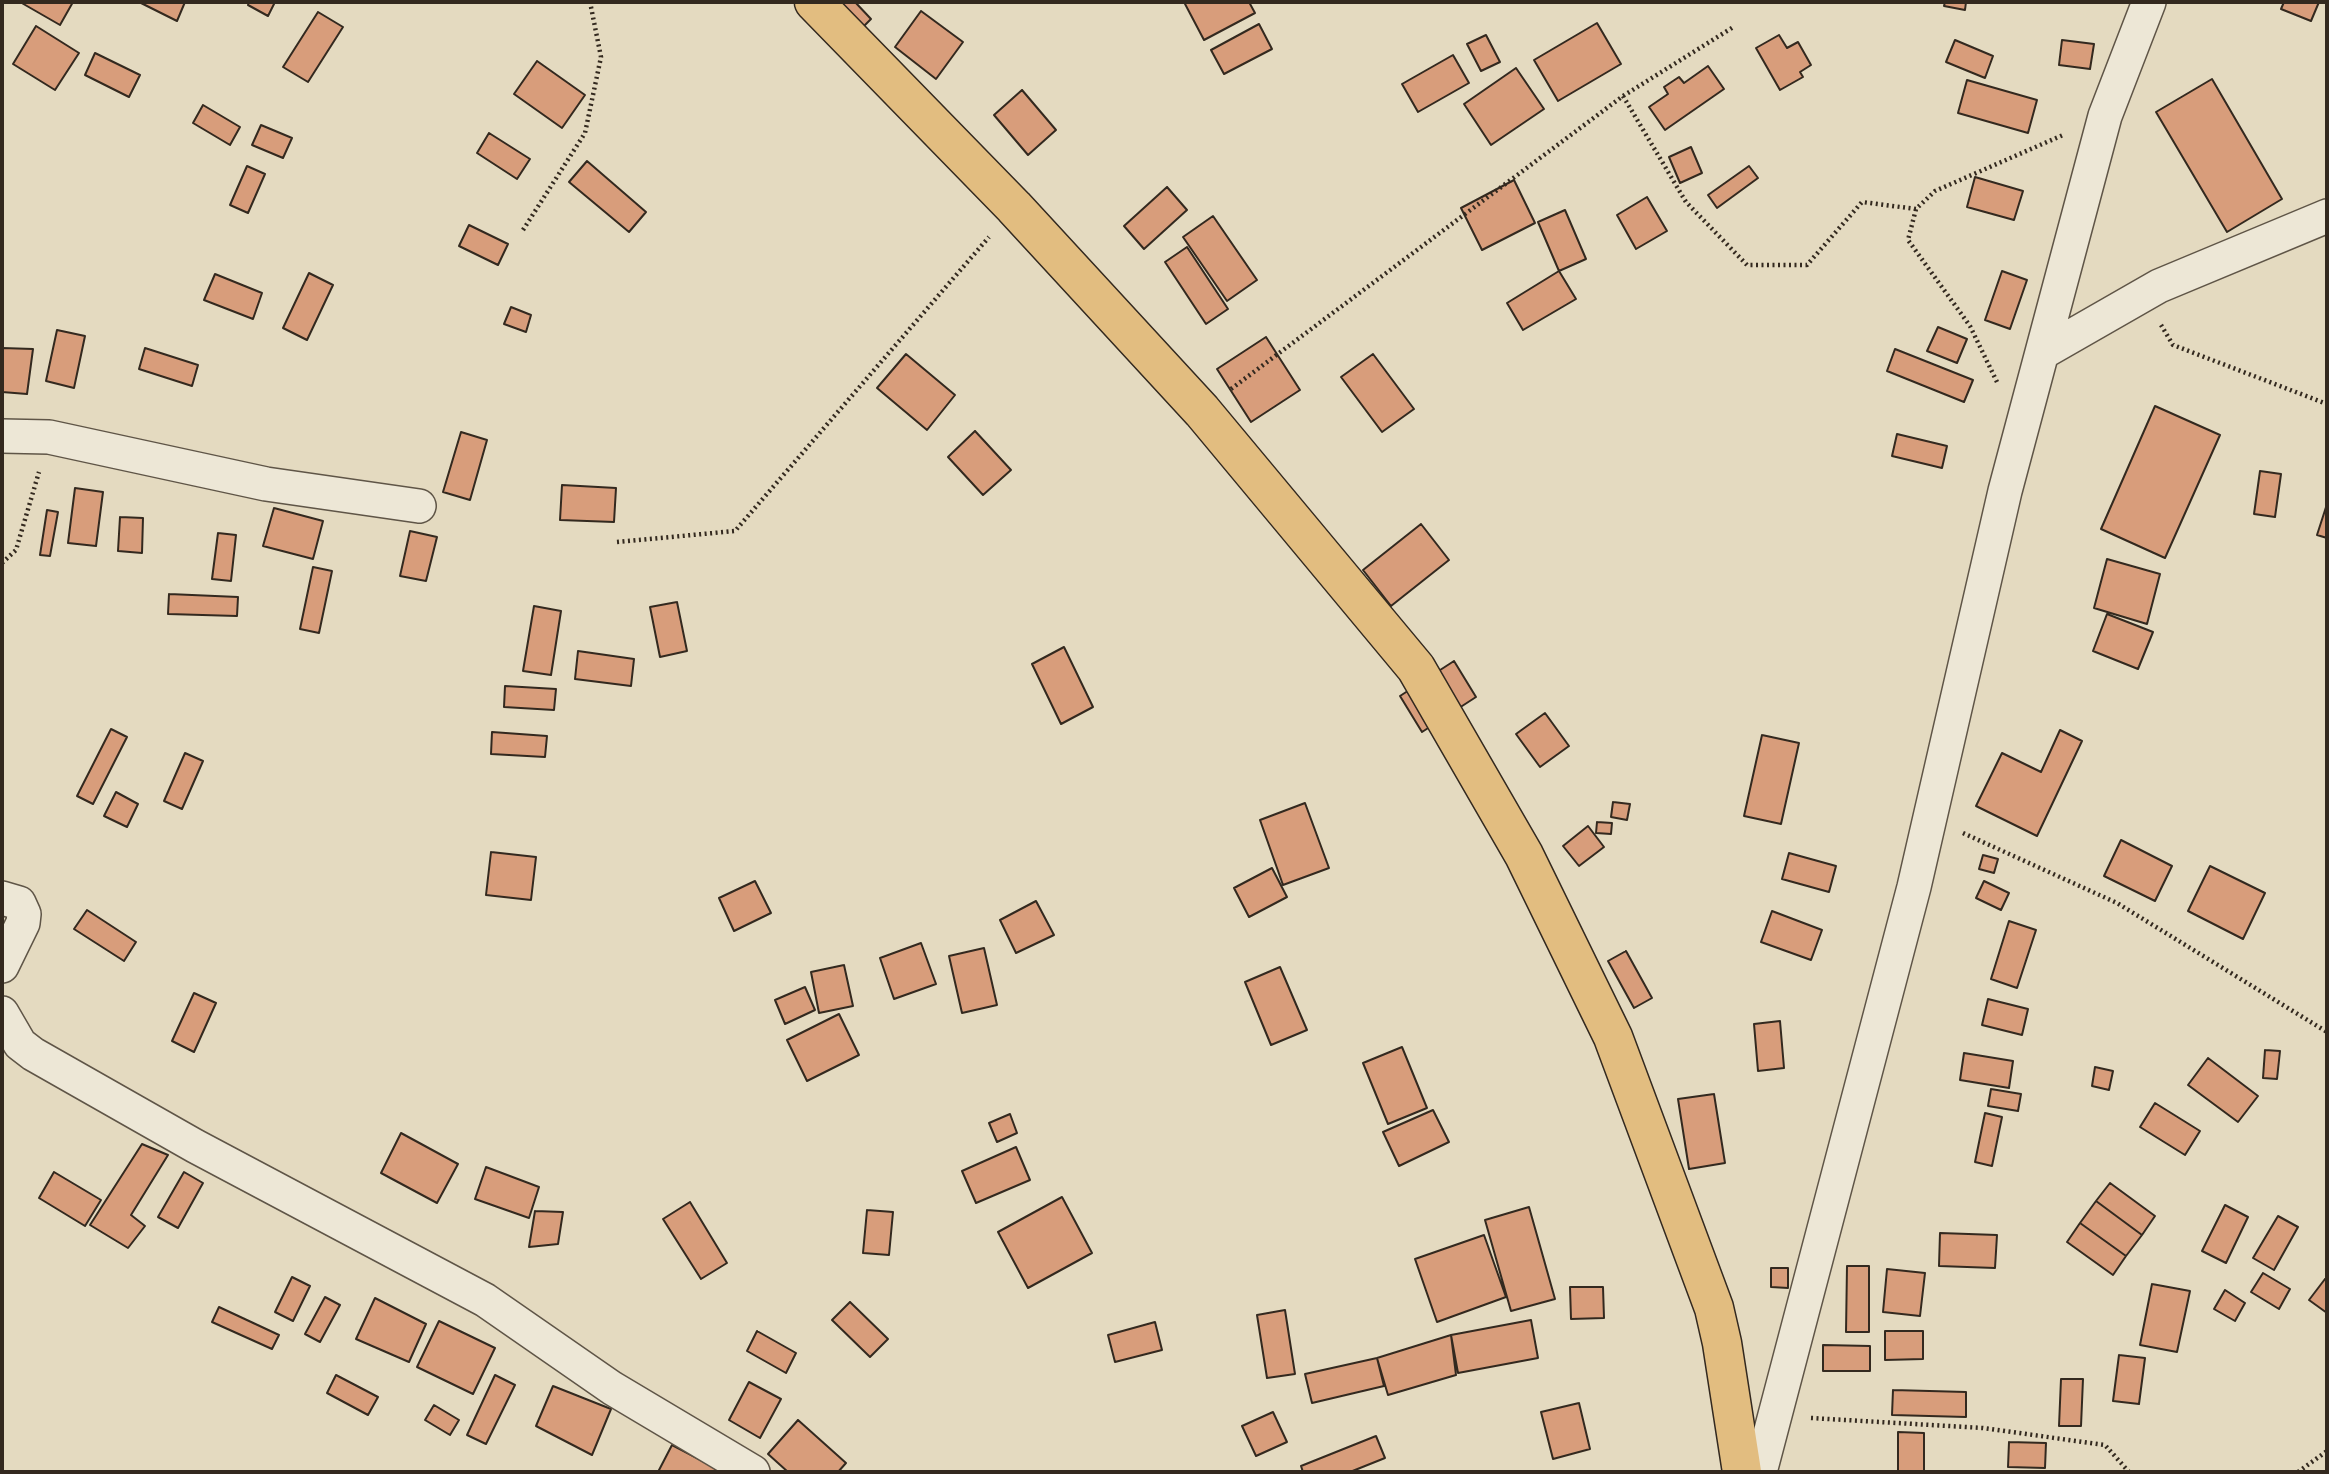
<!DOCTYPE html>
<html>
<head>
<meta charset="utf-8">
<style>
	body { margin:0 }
	#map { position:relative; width:2329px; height:1474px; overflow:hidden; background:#e4dac0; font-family:"IM FELL Great Primer",serif }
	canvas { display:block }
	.frame { position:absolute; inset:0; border:4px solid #33291f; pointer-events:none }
</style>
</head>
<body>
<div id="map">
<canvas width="2329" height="1474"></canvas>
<div class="frame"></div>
</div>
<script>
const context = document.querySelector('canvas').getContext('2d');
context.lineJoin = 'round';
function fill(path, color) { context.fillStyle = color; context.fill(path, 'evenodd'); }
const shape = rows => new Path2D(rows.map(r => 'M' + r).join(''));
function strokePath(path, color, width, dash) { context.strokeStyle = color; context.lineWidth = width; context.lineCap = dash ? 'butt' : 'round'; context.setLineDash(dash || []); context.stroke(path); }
const building = shape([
	[20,2,73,2,60,25,20,2],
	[139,2,185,2,177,21,139,2],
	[249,2,275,2,268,16,248,5,249,2],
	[817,2,855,2,871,19,852,38,817,2],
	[1184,2,1249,2,1255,13,1204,40,1184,2],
	[1945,2,1966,2,1965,10,1944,6,1945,2],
	[2284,2,2319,2,2311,21,2281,9,2284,2],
	[921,11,963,42,936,79,895,47,921,11],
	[318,12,343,27,308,82,283,67,318,12],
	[1597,23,1621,64,1558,101,1534,60,1597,23],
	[1259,24,1272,49,1224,74,1211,50,1259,24],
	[36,26,79,53,55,90,13,64,36,26],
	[1486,35,1500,62,1481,71,1467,44,1486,35],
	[1779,35,1787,48,1798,42,1811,65,1800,72,1803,77,1780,90,1756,48,1779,35],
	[1955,40,1993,56,1985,78,1946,62,1955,40],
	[2062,40,2094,44,2090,69,2059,65,2062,40],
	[95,53,140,75,129,97,85,75,95,53],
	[1453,55,1469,83,1418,112,1402,84,1453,55],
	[537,61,585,95,562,128,514,94,537,61],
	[1708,66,1724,89,1665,130,1649,107,1668,94,1664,87,1679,77,1684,83,1708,66],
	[1516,68,1544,109,1491,145,1464,104,1516,68],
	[2212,79,2282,199,2227,232,2156,112,2212,79],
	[1967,80,2037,100,2028,133,1958,113,1967,80],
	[1022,90,1056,130,1028,155,994,115,1022,90],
	[203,105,240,127,230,145,193,123,203,105],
	[261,125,292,138,283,158,252,145,261,125],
	[489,133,530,159,517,179,477,153,489,133],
	[1691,147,1702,173,1680,183,1669,157,1691,147],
	[587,161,646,212,629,232,569,182,587,161],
	[247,166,265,174,248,213,230,205,247,166],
	[1749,166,1758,178,1717,208,1708,195,1749,166],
	[1975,177,2023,191,2014,220,1967,207,1975,177],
	[1514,180,1535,223,1482,250,1461,208,1514,180],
	[1167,187,1187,210,1144,249,1124,226,1167,187],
	[1647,197,1667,231,1636,249,1617,215,1647,197],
	[1565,210,1586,259,1559,271,1538,222,1565,210],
	[1213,216,1257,280,1227,301,1183,237,1213,216],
	[469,225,508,244,498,265,459,246,469,225],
	[1187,247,1228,309,1206,324,1165,262,1187,247],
	[1559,271,1576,299,1523,330,1507,303,1559,271],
	[2002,271,2027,280,2010,329,1985,320,2002,271],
	[309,273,333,285,307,340,283,328,309,273],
	[215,274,262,293,253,319,204,300,215,274],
	[511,307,531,315,526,332,504,324,511,307],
	[1938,327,1967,339,1957,363,1927,351,1938,327],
	[57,330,85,336,74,388,46,381,57,330],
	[1266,337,1300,390,1251,422,1217,369,1266,337],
	[2,348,33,349,27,394,2,392,2,348],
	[145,348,198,365,192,386,139,369,145,348],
	[1895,349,1973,380,1964,402,1887,371,1895,349],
	[906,354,955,395,927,430,877,388,906,354],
	[1373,354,1414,409,1382,432,1341,377,1373,354],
	[2155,406,2220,435,2165,558,2101,529,2155,406],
	[975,431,1011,470,983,495,948,457,975,431],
	[461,432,487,440,470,500,443,492,461,432],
	[1897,434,1947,446,1942,468,1892,456,1897,434],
	[2260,471,2281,474,2275,517,2254,514,2260,471],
	[562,485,616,488,614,522,560,520,562,485],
	[75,488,103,492,96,546,68,543,75,488],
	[2327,504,2327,538,2317,535,2327,504],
	[274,508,323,521,313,559,263,546,274,508],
	[47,510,58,512,50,556,40,555,47,510],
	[120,517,143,518,142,553,118,551,120,517],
	[1421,524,1449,560,1391,606,1363,570,1421,524],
	[410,531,437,537,426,581,400,576,410,531],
	[218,533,236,535,231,581,212,579,218,533],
	[2107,559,2160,574,2147,624,2094,608,2107,559],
	[313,567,332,571,319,633,300,629,313,567],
	[169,594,238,597,237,616,168,614,169,594],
	[677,602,687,651,660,657,650,607,677,602],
	[534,606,561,611,551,675,523,671,534,606],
	[2107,614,2153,632,2138,669,2093,651,2107,614],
	[1064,647,1093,707,1061,724,1032,664,1064,647],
	[578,651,634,659,631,686,575,679,578,651],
	[1454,661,1476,697,1422,732,1400,696,1454,661],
	[505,686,556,689,554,710,504,707,505,686],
	[1545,713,1569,746,1540,767,1516,734,1545,713],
	[111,729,127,737,93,804,77,796,111,729],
	[2060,730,2082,741,2037,836,1976,806,2002,753,2041,772,2060,730],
	[492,732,547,736,545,757,491,754,492,732],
	[1762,735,1799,743,1781,824,1744,816,1762,735],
	[185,753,203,761,182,809,164,801,185,753],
	[116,792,138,804,127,827,104,816,116,792],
	[1613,802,1630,804,1627,820,1611,817,1613,802],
	[1305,803,1329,868,1283,885,1260,820,1305,803],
	[1597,822,1612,823,1611,834,1596,833,1597,822],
	[1588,826,1604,847,1579,866,1563,846,1588,826],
	[2121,840,2172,866,2155,901,2104,876,2121,840],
	[491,852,536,857,531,900,486,895,491,852],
	[1789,853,1836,866,1829,892,1782,879,1789,853],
	[1983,855,1998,859,1994,873,1979,869,1983,855],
	[2210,866,2265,893,2243,939,2188,911,2210,866],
	[1272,868,1287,897,1249,917,1234,888,1272,868],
	[755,881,771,913,734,931,719,898,755,881],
	[1984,881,2009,893,2001,910,1976,898,1984,881],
	[1036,901,1054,935,1016,953,1000,920,1036,901],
	[87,910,136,942,124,961,74,929,87,910],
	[1772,911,1822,930,1811,960,1761,942,1772,911],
	[2009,921,2036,930,2017,988,1991,979,2009,921],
	[921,943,936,984,894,999,880,958,921,943],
	[984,948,997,1005,962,1013,949,956,984,948],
	[1626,951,1652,998,1634,1008,1608,961,1626,951],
	[844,965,853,1006,819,1013,811,972,844,965],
	[1280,967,1307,1030,1271,1045,1245,982,1280,967],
	[805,987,815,1010,785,1024,775,1000,805,987],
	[194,993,216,1003,194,1052,172,1041,194,993],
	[1988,999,2028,1009,2022,1035,1982,1025,1988,999],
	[839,1014,859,1055,807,1081,787,1040,839,1014],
	[1780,1021,1784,1068,1758,1071,1754,1024,1780,1021],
	[1402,1047,1427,1108,1388,1124,1363,1063,1402,1047],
	[2265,1050,2280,1051,2277,1079,2263,1078,2265,1050],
	[1964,1053,2013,1061,2009,1088,1960,1080,1964,1053],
	[2208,1058,2258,1096,2238,1122,2188,1085,2208,1058],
	[2095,1067,2113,1071,2109,1090,2092,1086,2095,1067],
	[1991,1089,2021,1094,2018,1111,1988,1106,1991,1089],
	[1714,1094,1725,1163,1689,1169,1678,1099,1714,1094],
	[2155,1103,2200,1131,2185,1155,2140,1127,2155,1103],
	[1433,1110,1449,1142,1399,1166,1383,1132,1433,1110],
	[1985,1113,2002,1117,1992,1166,1975,1162,1985,1113],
	[1010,1114,1017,1133,997,1142,989,1123,1010,1114],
	[401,1133,458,1164,437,1203,381,1173,401,1133],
	[142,1144,168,1155,131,1215,145,1226,128,1248,90,1225,142,1144],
	[1016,1147,1030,1180,976,1203,962,1171,1016,1147],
	[486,1167,539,1187,529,1218,475,1199,486,1167],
	[54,1172,101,1200,85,1226,39,1198,54,1172],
	[184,1172,203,1183,178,1228,158,1217,184,1172],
	[2110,1183,2155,1216,2142,1235,2096,1201,2110,1183],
	[1062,1197,1092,1253,1028,1288,998,1232,1062,1197],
	[2096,1201,2142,1235,2126,1256,2080,1223,2096,1201],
	[690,1202,727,1263,701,1279,663,1219,690,1202],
	[2225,1205,2248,1217,2226,1263,2202,1251,2225,1205],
	[1529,1207,1555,1299,1511,1311,1485,1220,1529,1207],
	[867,1210,893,1212,889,1255,863,1253,867,1210],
	[535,1211,563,1212,558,1244,529,1247,535,1211],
	[2278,1216,2298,1227,2274,1270,2253,1258,2278,1216],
	[2080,1223,2126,1256,2113,1275,2067,1242,2080,1223],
	[1940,1233,1997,1235,1995,1268,1939,1266,1940,1233],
	[1484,1235,1506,1297,1437,1322,1415,1259,1484,1235],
	[1847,1266,1869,1266,1869,1332,1846,1332,1847,1266],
	[1771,1268,1788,1268,1788,1288,1771,1287,1771,1268],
	[1887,1269,1925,1273,1920,1316,1883,1312,1887,1269],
	[2263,1273,2290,1289,2279,1309,2251,1292,2263,1273],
	[292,1277,310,1286,293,1321,275,1312,292,1277],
	[2325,1279,2327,1281,2327,1313,2309,1300,2325,1279],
	[2152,1284,2190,1291,2177,1352,2140,1345,2152,1284],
	[1570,1287,1603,1287,1604,1318,1571,1319,1570,1287],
	[2225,1290,2245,1303,2235,1321,2214,1309,2225,1290],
	[325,1297,340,1305,320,1342,305,1334,325,1297],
	[375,1298,426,1324,409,1362,356,1339,375,1298],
	[850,1302,888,1339,870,1357,832,1320,850,1302],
	[219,1307,279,1335,272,1349,212,1322,219,1307],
	[1285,1310,1295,1374,1267,1378,1257,1315,1285,1310],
	[1531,1320,1538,1358,1458,1373,1451,1335,1531,1320],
	[439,1321,495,1348,473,1394,417,1367,439,1321],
	[1155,1322,1162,1350,1115,1362,1108,1335,1155,1322],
	[757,1331,796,1353,786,1373,747,1351,757,1331],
	[1885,1331,1923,1331,1923,1359,1885,1360,1885,1331],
	[1451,1335,1456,1375,1388,1395,1377,1358,1451,1335],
	[1823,1345,1870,1346,1870,1371,1823,1371,1823,1345],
	[2119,1355,2145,1358,2139,1404,2113,1401,2119,1355],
	[1377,1358,1384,1386,1312,1403,1305,1374,1377,1358],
	[336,1375,378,1397,368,1415,327,1393,336,1375],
	[495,1375,515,1385,486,1444,467,1435,495,1375],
	[2061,1379,2083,1379,2081,1426,2059,1426,2061,1379],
	[749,1382,781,1399,760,1438,729,1420,749,1382],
	[553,1386,611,1409,592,1455,536,1426,553,1386],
	[1893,1390,1966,1392,1966,1417,1892,1415,1893,1390],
	[1579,1403,1590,1449,1553,1459,1541,1412,1579,1403],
	[434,1405,459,1420,450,1435,425,1420,434,1405],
	[1273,1412,1287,1442,1256,1456,1242,1426,1273,1412],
	[798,1420,846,1463,838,1472,788,1472,768,1454,798,1420],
	[1898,1432,1924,1433,1924,1472,1898,1472,1898,1432],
	[1376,1436,1385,1458,1350,1472,1303,1472,1301,1466,1376,1436],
	[2009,1442,2046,1443,2045,1468,2008,1467,2009,1442],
	[672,1445,716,1468,714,1472,658,1472,672,1445]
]);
const path = shape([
	[1623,96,1686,202,1747,265,1807,265,1862,202,1916,209],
	[523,230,585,133,601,57,590,2],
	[2161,325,2173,345,2327,404],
	[1997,382,1970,326,1908,240,1916,209,1935,191,2063,135],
	[1231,389,1623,96,1735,26],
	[617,542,735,531,989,237],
	[2,563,16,550,39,472],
	[1963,833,2117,903,2327,1032],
	[1811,1418,1983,1428,2105,1445,2129,1472],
	[2298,1472,2327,1451]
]);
const street = shape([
	[2042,353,2159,286,2327,216],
	[2,436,49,437,266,484,419,506],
	[2,898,19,903,24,914,23,923,2,966],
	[2,1013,20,1044,33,1054,195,1146,485,1300,612,1388,753,1472],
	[1760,1472,1914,887,2005,491,2105,116,2149,2]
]);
const primary = shape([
	[814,2,1014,207,1202,411,1416,668,1524,855,1613,1037,1714,1308,1722,1343,1742,1472]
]);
fill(building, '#d89d7b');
strokePath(building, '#33291f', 2);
strokePath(street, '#5f5547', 36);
strokePath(primary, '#33291f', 41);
strokePath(path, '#33291f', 4.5, [2, 3.5]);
strokePath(street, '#ede7d6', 33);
strokePath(primary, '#e2bd80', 38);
</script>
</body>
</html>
